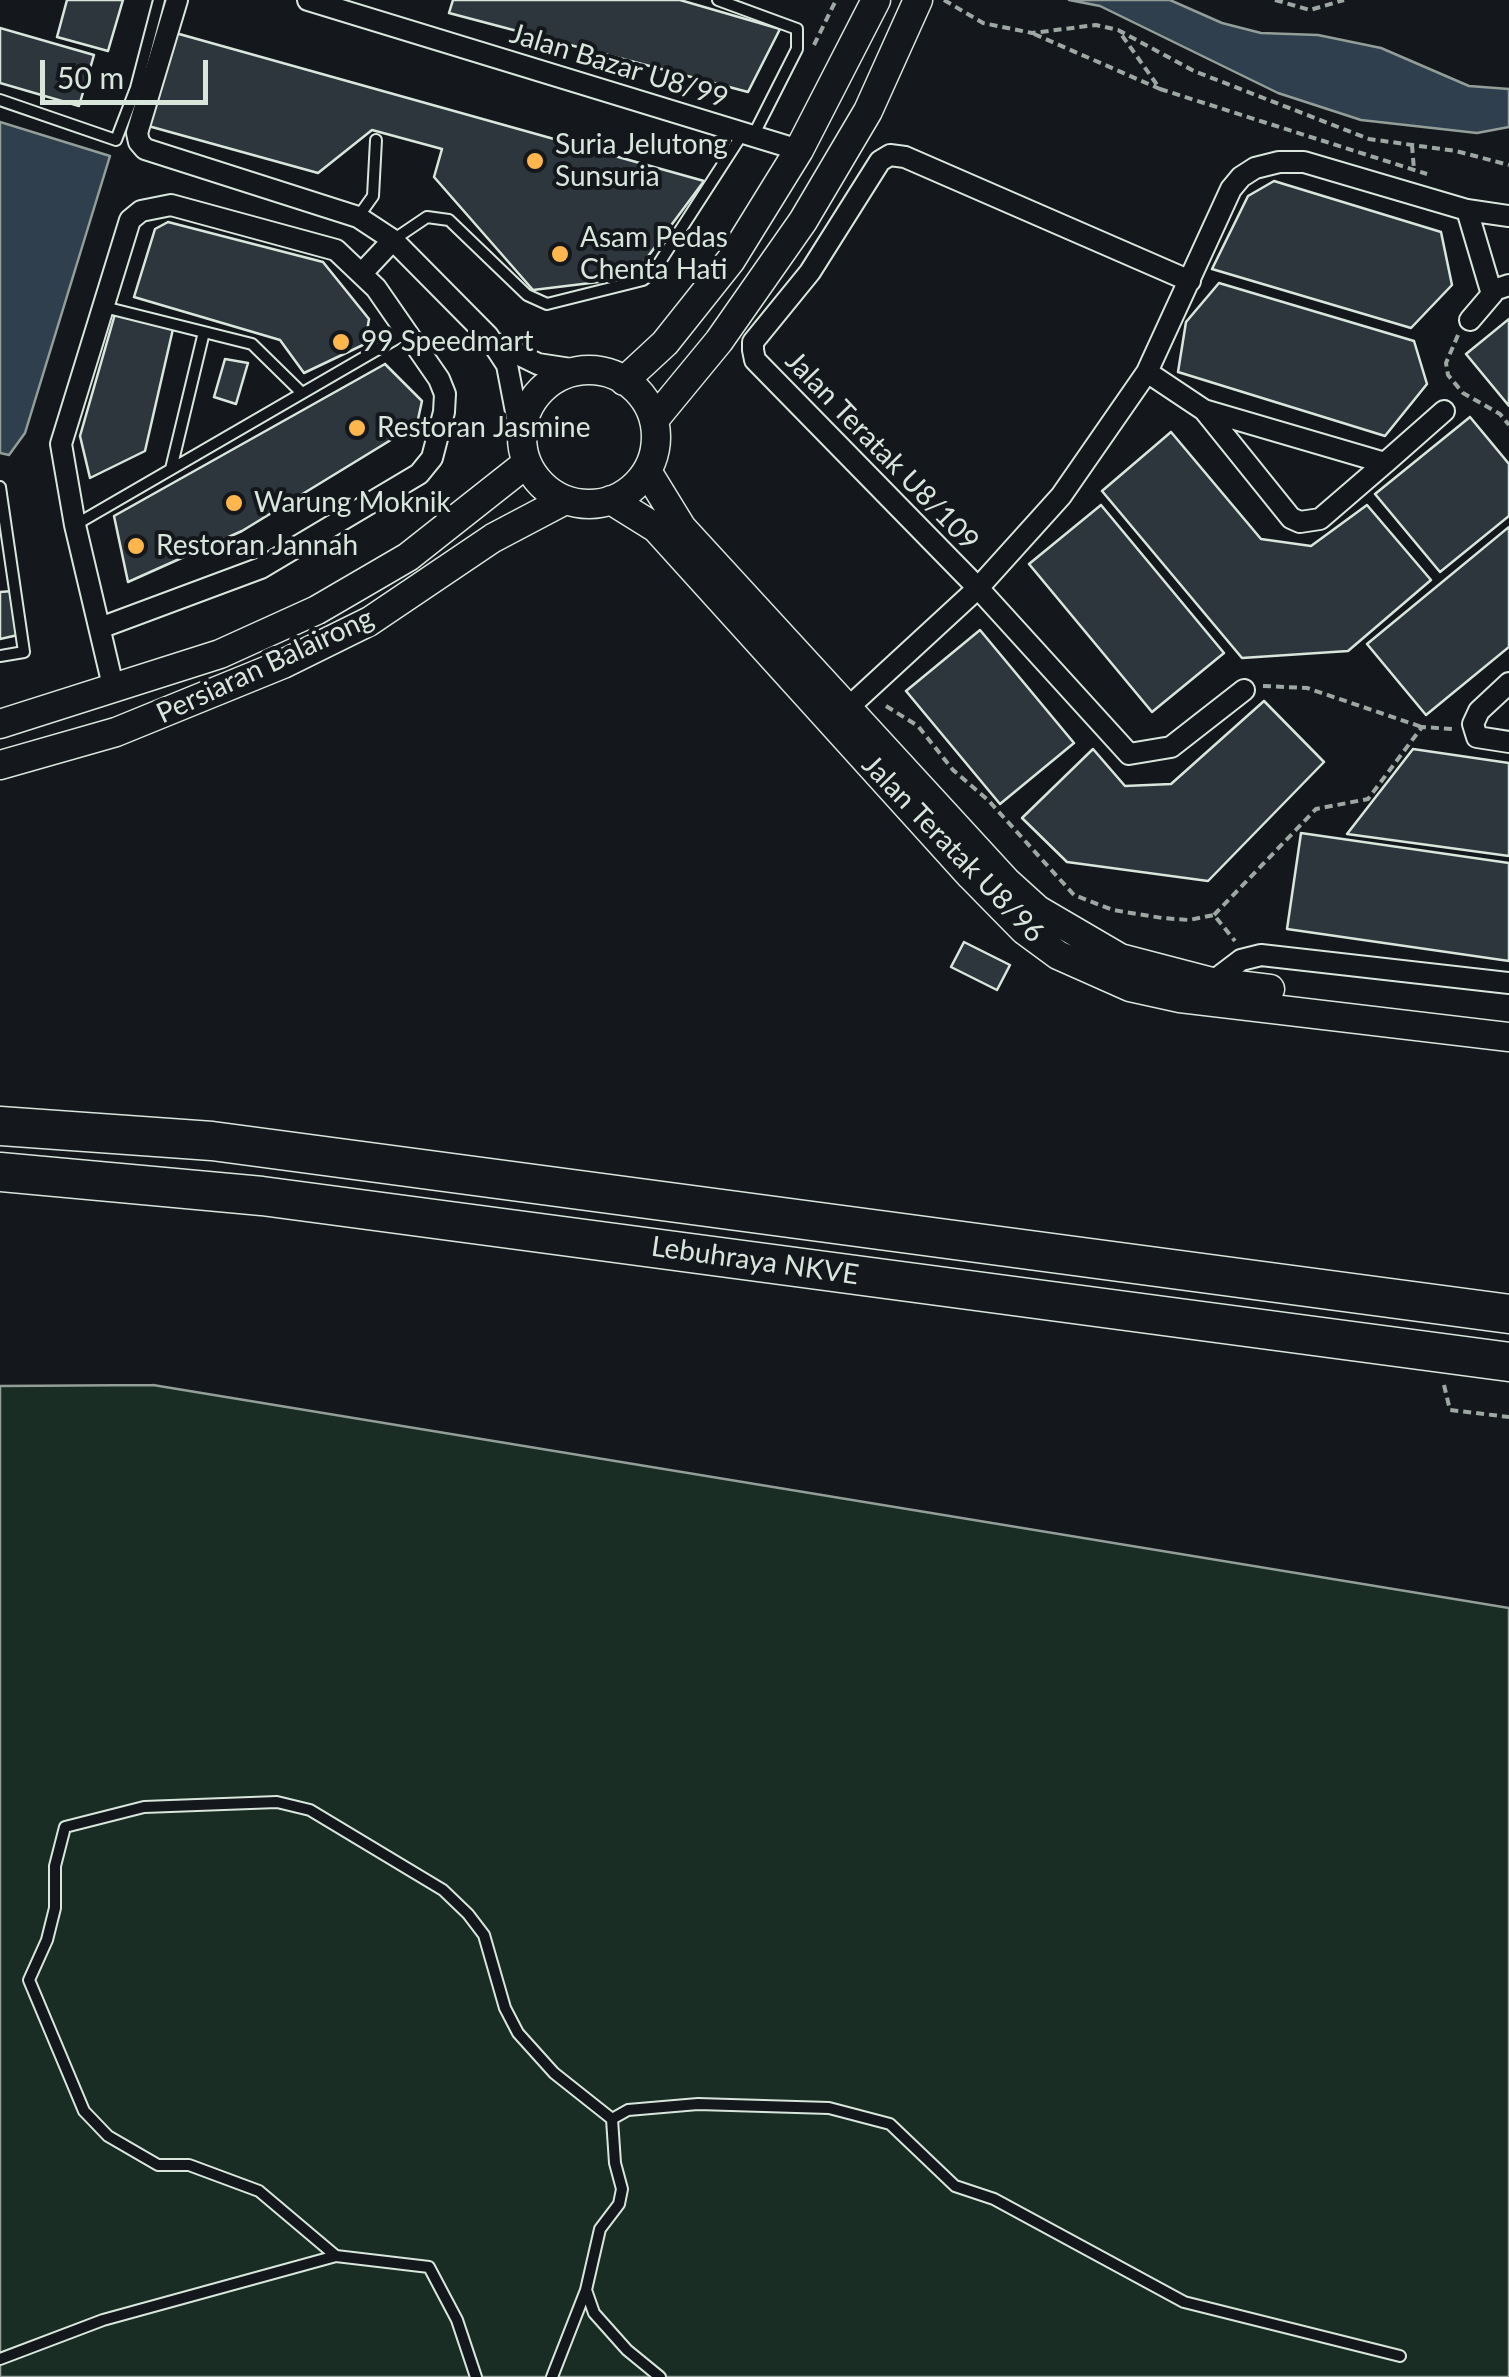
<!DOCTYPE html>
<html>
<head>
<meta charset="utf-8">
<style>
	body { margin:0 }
	#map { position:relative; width:1509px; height:2377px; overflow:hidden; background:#14181c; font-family:Lato,sans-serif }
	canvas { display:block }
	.scale { position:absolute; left:40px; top:60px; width:168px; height:45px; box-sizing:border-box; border:5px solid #d8e6dc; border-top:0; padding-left:12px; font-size:30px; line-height:35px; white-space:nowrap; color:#d8e6dc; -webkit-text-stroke:8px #14181c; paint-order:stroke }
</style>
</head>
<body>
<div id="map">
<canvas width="1509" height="2377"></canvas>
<div class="scale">50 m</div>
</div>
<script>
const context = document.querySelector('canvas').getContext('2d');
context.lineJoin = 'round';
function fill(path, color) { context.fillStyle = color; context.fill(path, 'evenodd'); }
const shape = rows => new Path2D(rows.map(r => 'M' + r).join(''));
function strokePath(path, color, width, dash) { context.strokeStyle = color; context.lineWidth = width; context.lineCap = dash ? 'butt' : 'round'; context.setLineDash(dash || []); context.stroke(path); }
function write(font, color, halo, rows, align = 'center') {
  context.font = font + ' Lato,sans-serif'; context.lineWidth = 8; context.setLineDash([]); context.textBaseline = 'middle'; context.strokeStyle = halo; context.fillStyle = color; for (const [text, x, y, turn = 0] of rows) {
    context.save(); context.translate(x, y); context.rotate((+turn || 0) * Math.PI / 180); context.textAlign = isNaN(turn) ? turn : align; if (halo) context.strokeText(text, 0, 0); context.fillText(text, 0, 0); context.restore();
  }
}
const green = shape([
	[153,1385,1509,1608,1509,2377,0,2377,0,1386,153,1385]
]);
const water = shape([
	[1069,0,1170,0,1222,23,1261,33,1318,35,1381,48,1469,86,1509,89,1509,127,1477,133,1361,120,1278,93,1100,6,1069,0],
	[0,122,110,156,25,433,9,455,0,453,0,122]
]);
const building = shape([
	[67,0,123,0,108,51,57,37,67,0],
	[453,0,680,0,780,29,748,92,449,13,453,0],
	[0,28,94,55,79,106,0,83,0,28],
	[172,32,704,181,632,278,533,290,434,177,442,149,372,130,318,173,141,124,172,32],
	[1274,181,1441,232,1452,285,1411,328,1212,269,1248,196,1274,181],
	[168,222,323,262,369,319,365,344,304,373,280,340,134,297,155,229,168,222],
	[1219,283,1414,341,1427,384,1385,436,1178,372,1186,322,1219,283],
	[115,314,173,329,145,451,90,478,80,436,115,314],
	[1509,319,1509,406,1466,354,1509,319],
	[225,359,248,363,236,404,214,397,225,359],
	[385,364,422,401,417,424,242,531,128,582,114,516,385,364],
	[1470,417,1509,464,1509,516,1440,572,1375,494,1470,417],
	[1171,432,1261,539,1311,546,1367,505,1431,580,1348,651,1242,658,1102,491,1171,432],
	[1101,505,1224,653,1152,712,1029,564,1101,505],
	[1509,527,1509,647,1426,715,1367,644,1509,527],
	[13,591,18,635,0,639,0,592,13,591],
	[980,630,1074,743,1000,804,906,691,980,630],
	[1264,701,1324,762,1208,881,1067,862,1022,818,1093,749,1125,786,1171,784,1264,701],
	[1413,749,1509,763,1509,856,1347,834,1413,749],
	[1301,833,1509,863,1509,961,1287,929,1301,833],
	[964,942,1010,965,997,990,951,967,964,942]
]);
const path = shape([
	[944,0,983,23,1032,33,1096,25,1118,30,1194,71,1369,139,1456,151,1509,165],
	[1275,0,1310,10,1344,0],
	[1034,34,1160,89,1121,34],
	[814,45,836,0],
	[1160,89,1427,174],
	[1412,145,1414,170],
	[1458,335,1446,363,1448,375,1463,393,1500,414,1509,425],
	[1263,686,1307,688,1422,727],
	[886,706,918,726,953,770,988,800,1074,895,1113,910,1162,918,1189,920,1214,915,1235,941],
	[1214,915,1316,809,1368,799,1422,727,1452,729],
	[1444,1385,1450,1410,1509,1417]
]);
const lane = shape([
	[718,0,797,29,797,49,753,136],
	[0,100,116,140,136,88,159,0],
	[358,217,373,196,376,140],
	[393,240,427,217,449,220,527,295,547,304,643,280,654,271,743,133],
	[104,307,252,344,302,393],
	[171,469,204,332],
	[0,487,24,652,0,656],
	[75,525,406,333],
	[336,2256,259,2191,189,2165,158,2165,108,2136,84,2111,29,1980,47,1940,55,1908,55,1866,65,1827,144,1807,277,1802,310,1810,443,1890,468,1914,484,1935,505,2008,518,2033,554,2073,612,2119],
	[586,2290,594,2313,627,2350,660,2377],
	[0,2359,103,2320,336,2256,429,2267,457,2320,476,2377],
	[552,2377,586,2290,600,2229,619,2204,622,2189,615,2163,612,2119,628,2110,698,2104,829,2108,890,2124,955,2186,994,2199,1184,2302,1400,2356]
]);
const street = shape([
	[177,0,137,133,139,142,145,149,358,217,393,240,488,336,507,365,522,443],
	[308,0,799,150],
	[1467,210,1491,291,1509,285],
	[363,272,393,240],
	[1190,281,905,157,890,155,880,161,810,272,753,342,753,350,755,360,978,588,1129,754,1171,747,1244,690],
	[1470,320,1493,293],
	[497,344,538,364,584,371],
	[1147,372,1204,410,1385,463,1320,519,1300,522,1291,518,1204,410],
	[1385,463,1444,411],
	[100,628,261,568,419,474,432,458,444,412,445,394,439,379,376,288,336,250,171,205,141,211,130,220,61,444,75,525,114,690],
	[1509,683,1479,711,1473,724,1477,737,1509,742],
	[838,717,978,588,1061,496,1147,372,1231,189,1241,177,1255,168,1279,162,1304,162,1467,210,1509,216],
	[1212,982,1241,960,1261,955,1509,983]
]);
const secondary = shape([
	'522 437a67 67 0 1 1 134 0a67 67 0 1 1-134 0Z',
	[624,381,665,343,731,260,799,150,876,0],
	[654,420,719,341,803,221,868,111,918,0],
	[647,471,682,528,1006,881,1038,910,1120,958,1212,982,1270,989],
	[611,500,656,528,971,876,1024,930,1058,955,1130,987,1180,998,1509,1037],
	[0,724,220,654,317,610,408,557,527,463],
	[0,765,116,732,283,664,370,621,493,538,565,500]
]);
const highway = shape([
	[0,1126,212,1141,1509,1314],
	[0,1172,262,1196,1509,1362]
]);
const markers = [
	[535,161,10,"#ffb74d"],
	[560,254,10,"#ffb74d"],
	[341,342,10,"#ffb74d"],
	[357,428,10,"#ffb74d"],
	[234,503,10,"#ffb74d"],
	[136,546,10,"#ffb74d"]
];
const streetNames = [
	["Jalan Bazar U8/99",619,66,17],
	["Jalan Teratak U8/109",882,451,46],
	["Persiaran Balairong",265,666,-25],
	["Jalan Teratak U8/96",953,849,46],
	["Lebuhraya NKVE",755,1261,8]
];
const poiNames = [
	["Suria Jelutong",555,145],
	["Sunsuria",555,177],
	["Asam Pedas",580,238],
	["Chenta Hati",580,270],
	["99 Speedmart",361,342],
	["Restoran Jasmine",377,428],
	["Warung Moknik",254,503],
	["Restoran Jannah",156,546]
];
fill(green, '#1a2d24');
strokePath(green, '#939e99', 2.5);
fill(water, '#2f3f4d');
strokePath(water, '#939e99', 2.5);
fill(building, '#2c363c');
strokePath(building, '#d8e6dc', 2.5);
strokePath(lane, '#d8e6dc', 14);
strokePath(street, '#d8e6dc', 24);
strokePath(secondary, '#d8e6dc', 31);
strokePath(highway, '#d8e6dc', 41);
strokePath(path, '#9da8a2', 4, [8, 5]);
strokePath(lane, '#14181c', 10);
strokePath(street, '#14181c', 20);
strokePath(secondary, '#14181c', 28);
strokePath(highway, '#14181c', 38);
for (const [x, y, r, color] of markers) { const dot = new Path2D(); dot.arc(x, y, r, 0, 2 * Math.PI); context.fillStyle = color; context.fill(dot); strokePath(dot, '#14181c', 4); }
write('28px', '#d8e6dc', '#14181c', streetNames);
write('28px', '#d8e6dc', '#14181c', poiNames, 'left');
</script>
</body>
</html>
